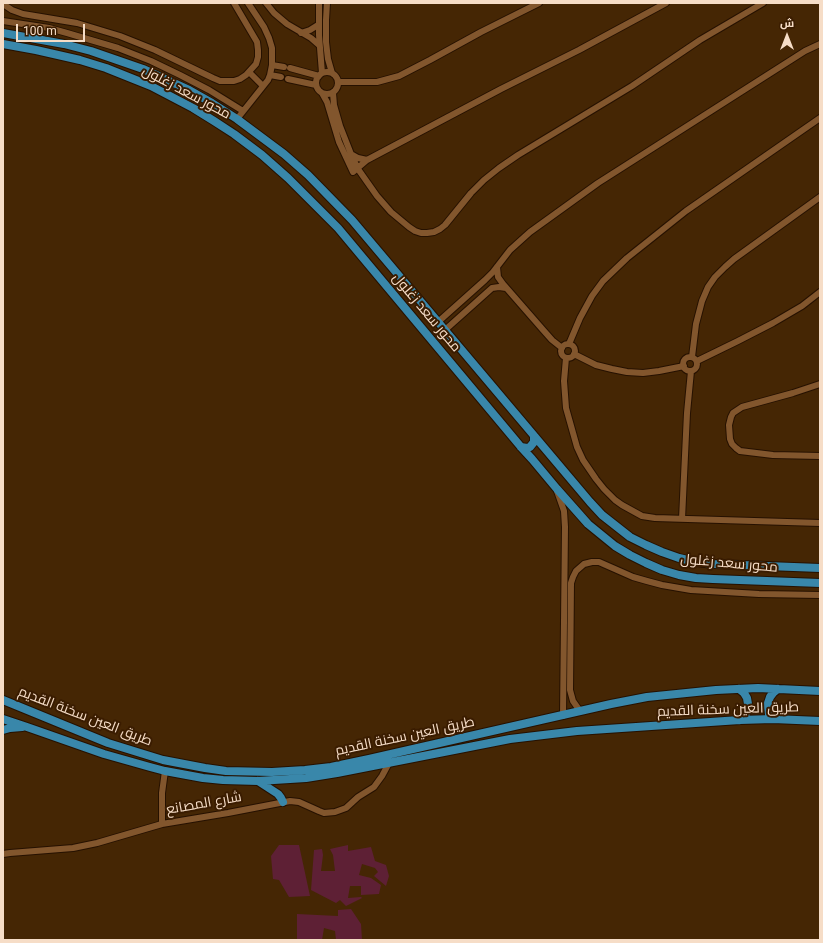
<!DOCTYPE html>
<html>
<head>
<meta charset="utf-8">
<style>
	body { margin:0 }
	#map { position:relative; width:823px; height:943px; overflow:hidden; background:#452604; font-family:Roboto,Cairo,sans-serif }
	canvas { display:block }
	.frame { position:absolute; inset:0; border:4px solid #f6ddc7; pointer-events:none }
	.north { position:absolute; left:767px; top:16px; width:40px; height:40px; -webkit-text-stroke:3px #3a1c00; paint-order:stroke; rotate:0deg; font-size:11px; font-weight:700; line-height:16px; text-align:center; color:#f6ddc7 }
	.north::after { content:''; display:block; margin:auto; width:14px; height:18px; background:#f6ddc7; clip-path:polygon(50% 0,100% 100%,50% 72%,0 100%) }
	.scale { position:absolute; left:16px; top:24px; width:69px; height:18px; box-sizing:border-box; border:2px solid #f6ddc7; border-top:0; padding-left:5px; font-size:12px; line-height:14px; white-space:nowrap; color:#f6ddc7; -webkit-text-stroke:3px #3a1c00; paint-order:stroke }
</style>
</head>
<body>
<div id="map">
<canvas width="823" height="943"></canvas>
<div class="frame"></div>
<div class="north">ش</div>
<div class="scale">100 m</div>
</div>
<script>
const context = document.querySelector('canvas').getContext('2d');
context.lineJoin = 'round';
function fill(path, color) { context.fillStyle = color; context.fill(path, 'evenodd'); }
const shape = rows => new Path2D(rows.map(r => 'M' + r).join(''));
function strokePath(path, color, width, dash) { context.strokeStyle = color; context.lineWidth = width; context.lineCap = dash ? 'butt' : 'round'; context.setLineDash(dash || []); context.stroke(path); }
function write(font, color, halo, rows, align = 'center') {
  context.font = font + ' Roboto,Cairo,sans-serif'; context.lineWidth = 4; context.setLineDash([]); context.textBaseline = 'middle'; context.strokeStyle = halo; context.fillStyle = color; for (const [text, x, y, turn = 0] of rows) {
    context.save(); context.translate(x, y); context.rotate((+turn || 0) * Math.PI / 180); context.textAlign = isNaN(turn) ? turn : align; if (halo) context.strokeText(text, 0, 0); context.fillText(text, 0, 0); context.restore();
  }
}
const green = shape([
	[279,845,299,845,310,896,289,897,279,880,273,879,271,856],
	[348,845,348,851,371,847,375,861,386,865,389,876,386,886,374,876,378,872,375,868,362,864,359,875,371,878,381,885,379,894,361,895,361,886,350,886,348,898,361,897,362,898,346,906,340,900,336,903,311,890,314,850,322,849,323,855,321,871,335,871,333,855,330,849],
	[351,909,361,924,362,940,336,940,335,931,324,928,322,940,297,940,297,914,338,916,338,910]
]);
const minor = shape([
	[266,3,274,13,287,24,311,38,319,45],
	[319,3,319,35,322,73],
	[327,3,326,20,326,42,328,59,332,73],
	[3,4,12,10,23,14,77,23,120,36,155,50,213,78,220,81,234,81,240,79,246,75,256,64,258,57,258,50,257,42,234,3],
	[3,21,49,28,67,33,118,48,151,61,180,75,209,90,243,111],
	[301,33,310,30,318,25],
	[272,65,284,67],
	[290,68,319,76],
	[249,72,263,86],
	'316 83a11 11 0 1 1 22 0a11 11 0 1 1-22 0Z',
	[270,75,281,77],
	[288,79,316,85],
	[338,82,377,82,399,76,430,60,481,32,539,3],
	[322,93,327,102,339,142,353,172,367,160,501,89,579,50,666,3],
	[333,93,334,105,340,126,351,154,358,169,377,196,391,212,409,227,415,231,421,233,427,233,434,232,440,229,445,225,471,193,484,180,499,168,518,155,632,86,700,40,763,3],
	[237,119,268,80,270,75,272,65,272,48,269,38,264,27,248,3],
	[351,154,358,158,367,160],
	[497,267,498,277,503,284,544,331,552,340,562,348],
	[438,322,485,280,493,272,510,250,530,232,598,183,805,51,820,44],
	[445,330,492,288,499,287,506,288],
	[569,344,580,318,592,296,603,281,627,258,686,211,820,118],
	'561 351a7 7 0 1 1 14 0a7 7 0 1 1-14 0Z',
	[574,354,596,365,612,369,627,372,643,373,659,371,684,366],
	[692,357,696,324,702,301,708,287,715,277,725,267,734,259,820,197],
	'683 364a7 7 0 1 1 14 0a7 7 0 1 1-14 0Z',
	[566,358,564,381,566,408,577,447,583,460,596,479,604,489,615,500,622,505,642,516,655,518,820,523],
	[697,361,738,341,773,323,802,306,820,292],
	[820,384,793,393,742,407,733,413,731,417,729,425,730,439,732,444,736,448,740,451,773,455,820,456],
	[557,491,564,511,565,527,563,716],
	[682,519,687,413,691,371],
	[580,711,573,701,570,690,571,583,573,577,576,571,584,564,592,562,599,562,633,577,647,581,662,585,691,590,759,594,820,595],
	[162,824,162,793,165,771],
	[3,854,10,853,73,848,97,843,162,824,228,813,290,801,299,802,319,811,324,813,335,812,346,808,358,797,374,787,382,776,389,763]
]);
const major = shape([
	[3,33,64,44,91,51,143,69,189,90,212,103,237,119,284,154,308,175,352,220,590,502,602,515,630,537,646,545,662,552,679,558,696,562,714,564,820,568],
	[3,44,36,50,80,60,106,68,151,86,193,108,214,121,234,134,262,155,288,178,338,228,521,447,532,459,557,489,588,524,615,546,630,555,646,563,662,570,679,575,696,578,713,579,820,583],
	[521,447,527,448,530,447,534,442,534,436],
	[739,689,744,693,747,698,748,704,748,710,745,715,740,720],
	[3,700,108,743,163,760,205,768,226,771,272,772,305,770,331,767,369,759,611,704,647,697,716,690,758,688,820,691],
	[3,719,27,727,104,754,150,767,165,771,203,778,223,780,258,781,306,778,337,773,510,739,577,731,740,720,773,719,820,721],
	[773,719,769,714,768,708,768,703,770,697,773,693,778,689],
	[3,730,10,728,22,727],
	[258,781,278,794,281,798,283,802]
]);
const streetNames = [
	["محور سعد زغلول",186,93,28],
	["محور سعد زغلول",426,313,50],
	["محور سعد زغلول",729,564,5],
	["طريق العين سخنة القديم",728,710,-2],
	["طريق العين سخنة القديم",85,717,21],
	["طريق العين سخنة القديم",405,737,-12],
	["شارع المصانع",204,804,-10]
];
fill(green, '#5e2035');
strokePath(minor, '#261100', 8);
strokePath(major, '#261100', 10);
strokePath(minor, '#82562d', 6);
strokePath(major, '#3987aa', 8);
write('14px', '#f6ddc7', '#3a1c00', streetNames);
</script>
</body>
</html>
